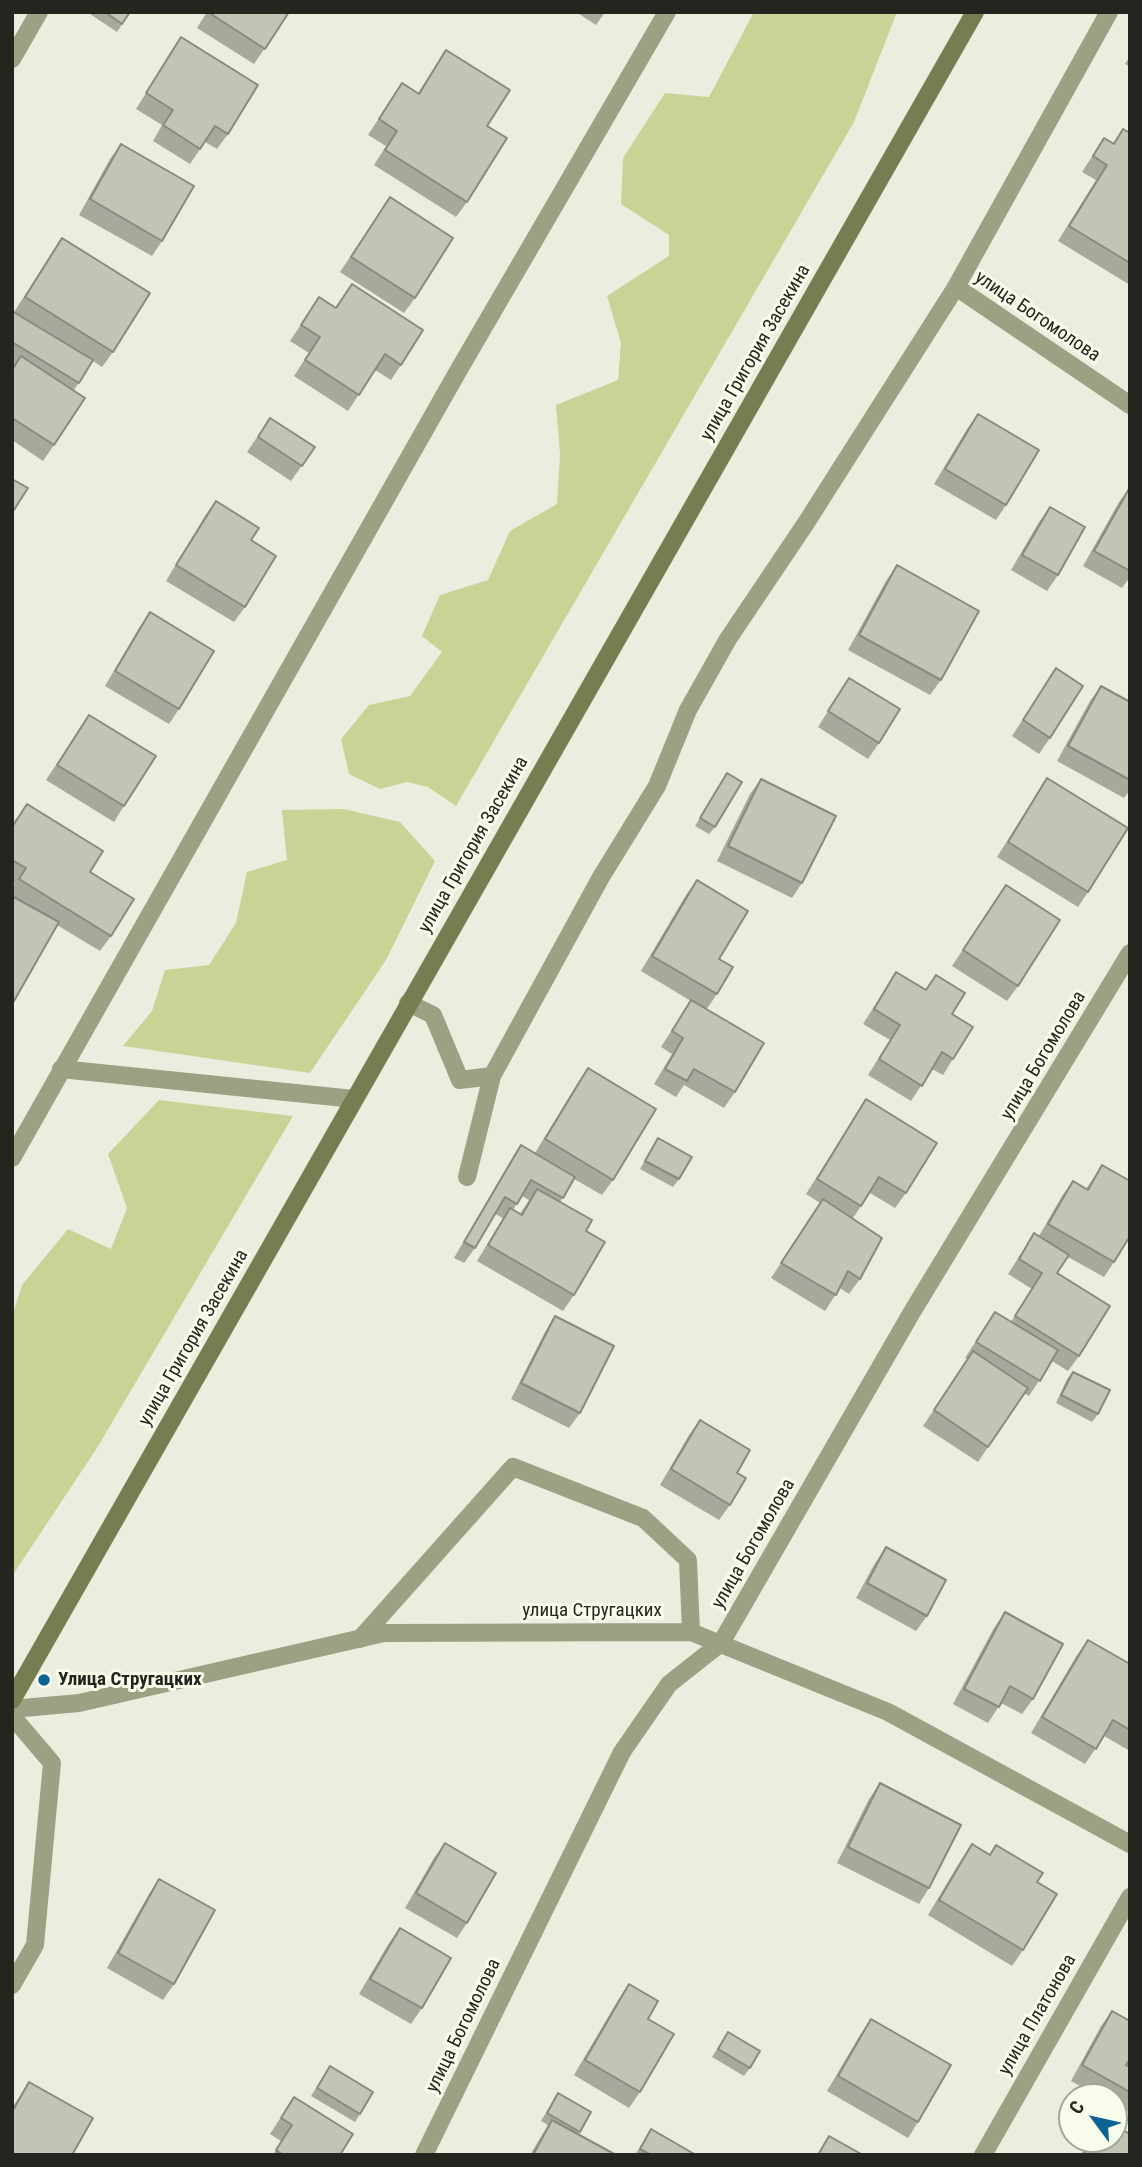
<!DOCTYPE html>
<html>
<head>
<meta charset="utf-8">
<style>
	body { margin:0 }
	#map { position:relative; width:1142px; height:2167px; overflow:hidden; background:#ebeede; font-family:"Roboto Condensed",sans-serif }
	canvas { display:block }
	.frame { position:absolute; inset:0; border:14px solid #23251f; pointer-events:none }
	.north { position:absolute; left:1058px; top:2083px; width:70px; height:70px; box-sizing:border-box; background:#f8fceb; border:2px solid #a3a699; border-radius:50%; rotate:303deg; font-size:19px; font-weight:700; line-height:28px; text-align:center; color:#23251f }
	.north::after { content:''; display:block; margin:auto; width:24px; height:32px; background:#0d6193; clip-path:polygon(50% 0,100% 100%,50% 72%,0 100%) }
</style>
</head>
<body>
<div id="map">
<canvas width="1142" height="2167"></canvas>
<div class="frame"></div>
<div class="north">С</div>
</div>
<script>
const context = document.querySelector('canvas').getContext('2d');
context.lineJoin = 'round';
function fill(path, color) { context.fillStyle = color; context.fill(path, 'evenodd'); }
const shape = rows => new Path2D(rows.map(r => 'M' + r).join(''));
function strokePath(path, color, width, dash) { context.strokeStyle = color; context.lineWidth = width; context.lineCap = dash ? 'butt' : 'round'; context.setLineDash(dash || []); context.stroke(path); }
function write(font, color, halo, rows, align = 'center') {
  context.font = font + ' "Roboto Condensed",sans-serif'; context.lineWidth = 6; context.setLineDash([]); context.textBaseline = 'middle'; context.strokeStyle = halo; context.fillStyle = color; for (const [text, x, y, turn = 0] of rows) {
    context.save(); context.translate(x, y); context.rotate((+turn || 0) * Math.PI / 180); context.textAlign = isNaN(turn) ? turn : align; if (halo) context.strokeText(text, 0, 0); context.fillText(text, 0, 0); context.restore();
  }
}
const green = shape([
	[754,12,897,12,854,122,456,806,428,787,407,782,380,789,349,774,341,739,369,705,410,696,442,652,422,636,440,595,488,580,510,531,557,504,560,454,556,405,618,380,621,343,607,296,669,256,669,235,621,204,623,158,665,93,709,97],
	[344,809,400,822,435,861,386,960,310,1073,123,1046,152,1011,165,970,209,965,236,923,247,872,287,860,282,810],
	[159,1100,293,1116,97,1448,12,1576,12,1316,22,1285,68,1229,111,1249,127,1208,108,1154]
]);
const street = shape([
	[12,59,39,12],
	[956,287,1130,405],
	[408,1003,433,1015,460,1080,492,1076,467,1177],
	[61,1069,354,1099],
	[492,1076,601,877,657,786,688,710,728,639,806,523,956,287,1109,12],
	[12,1158,457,373,667,12],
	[360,1639,513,1467,643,1518,688,1560,691,1632],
	[12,1709,79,1703,384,1633,691,1632,888,1712,1130,1844],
	[12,1716,52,1763,35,1945,12,1985],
	[424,2155,622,1752,669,1684,721,1643,912,1312,1130,953],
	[983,2155,1130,1897]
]);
const secondary = shape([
	[12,1700,975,12]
]);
const wall = shape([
	[87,12,130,12,117,32],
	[207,12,289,12,254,64,197,28],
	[576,12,605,12,596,25],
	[181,37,228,134,217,149,205,142,190,164,153,141,162,125,136,109],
	[446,50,487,126,467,202,456,217,374,165,386,146,368,135,402,83,418,93],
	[1130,56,1130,67,1125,64],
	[1123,129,1130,133,1130,285,1058,241,1096,180,1082,172,1104,138,1113,143],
	[121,144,162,241,152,256,79,215,110,159],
	[390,197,415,298,404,313,340,272],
	[62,238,113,352,102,367,93,361,74,390,54,445,43,461,12,440,12,369,14,366,12,364,12,311,14,312],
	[352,284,401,365,391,380,375,370,348,411,294,376,309,353,290,341,319,297,335,308],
	[978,414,1006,505,996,520,934,484,967,429],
	[270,418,315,447,291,481,247,452],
	[1130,487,1130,577,1122,588,1083,566,1119,502],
	[216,501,251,540,245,607,234,622,166,581,205,516],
	[1050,507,1058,575,1047,591,1011,570,1039,522],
	[897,565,941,680,930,695,848,650,886,581],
	[150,612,179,709,169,724,105,686,139,628],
	[1056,668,1050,738,1039,754,1012,736],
	[849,678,879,743,868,759,818,727],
	[1101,686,1130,702,1130,790,1124,798,1057,761,1090,701],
	[89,715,124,806,114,822,46,780],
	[727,773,715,827,709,834,695,826],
	[1047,778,1088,892,1078,907,997,857],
	[761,779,802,883,792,898,717,861,750,794],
	[27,804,90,872,111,936,100,951,57,925,12,1004,12,888,15,884,12,882,12,825],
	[697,880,719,959,717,994,706,1010,735,1092,724,1108,684,1085,676,1097,654,1084,672,1054,661,1047,691,1000,696,1004,641,971,686,895],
	[1006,885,1018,986,1007,1001,952,966],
	[896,972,926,990,936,975,952,1014,953,1059,943,1075,932,1069,911,1101,868,1075,890,1040,863,1024],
	[588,1068,613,1180,602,1195,574,1179,560,1202,586,1231,574,1295,563,1311,477,1261,503,1218,495,1214,475,1248,464,1263,454,1258,511,1160,521,1145,535,1153,577,1084],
	[522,1196,529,1200,520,1214,513,1210],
	[866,1099,906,1193,895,1208,870,1193,853,1218,860,1279,849,1294,840,1288,825,1311,771,1278,820,1203,806,1194],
	[658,1138,679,1179,673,1187,640,1169],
	[1102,1165,1114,1262,1104,1277,1068,1257,1057,1273,1079,1356,1068,1371,1052,1361,1029,1396,1024,1393,978,1462,923,1426,968,1359,965,1358,995,1312,1011,1322,1032,1289,1008,1274,1024,1249,1034,1233,1039,1236,1062,1196,1073,1181,1086,1189],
	[555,1316,580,1413,569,1428,511,1399,545,1332],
	[1073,1372,1098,1414,1092,1422,1056,1403,1067,1379],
	[700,1420,737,1473,730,1505,719,1520,660,1485,689,1435],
	[886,1547,927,1616,916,1631,856,1598,875,1563],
	[1005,1612,1033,1699,1022,1714,1001,1703,988,1723,953,1704,994,1628],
	[1088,1640,1130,1664,1130,1751,1104,1736,1085,1764,1031,1733,1077,1655],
	[880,1783,929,1888,919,1904,837,1863,869,1799],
	[445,1843,467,1923,457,1938,405,1908,434,1858],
	[972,1844,1023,1950,1012,1966,928,1915,961,1860],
	[159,1879,174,1984,163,2000,107,1968,149,1894],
	[400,1928,422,2008,411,2024,359,1994,389,1943],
	[629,1984,648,2019,640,2092,629,2108,574,2075,618,2000],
	[1112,2011,1126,2065,1130,2067,1130,2113,1114,2104,1114,2097,1101,2097,1071,2081,1101,2026],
	[871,2019,918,2122,908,2138,827,2091,860,2035],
	[728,2032,750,2068,744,2076,712,2057],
	[330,2066,360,2114,355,2122,311,2096],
	[29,2082,12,2155,12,2108],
	[558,2093,591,2112,578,2134,616,2155,530,2155,548,2125,541,2121],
	[294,2097,340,2155,273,2155,281,2141,270,2134],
	[651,2129,696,2155,635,2155],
	[1089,2139,1114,2139,1130,2155,1081,2155]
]);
const building = shape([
	[105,12,130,12,122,24,105,12],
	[208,12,289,12,265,49,208,12],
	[181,37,258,85,228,134,215,126,200,149,163,125,173,110,146,93,181,37],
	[446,50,510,90,487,126,507,138,467,202,385,150,397,131,379,119,402,83,419,94,446,50],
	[1123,129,1130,133,1130,263,1069,226,1107,165,1093,156,1104,138,1114,144,1123,129],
	[121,144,194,186,162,241,90,199,121,144],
	[390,197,453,238,415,298,351,257,390,197],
	[62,238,150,293,113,352,25,297,62,238],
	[352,284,423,330,401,365,385,354,359,395,305,360,320,337,301,325,319,297,336,308,352,284],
	[12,311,93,360,79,383,12,342,12,311],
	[21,356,85,398,54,445,12,418,12,370,21,356],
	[978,414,1039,450,1006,505,945,469,978,414],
	[270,418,315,447,302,466,258,437,270,418],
	[12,479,28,488,12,513,12,479],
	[1130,487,1130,571,1094,551,1130,487],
	[216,501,259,528,251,540,276,556,245,607,176,565,216,501],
	[1050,507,1085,527,1058,575,1022,555,1050,507],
	[897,565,979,611,941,680,859,635,897,565],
	[150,612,214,651,179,709,115,671,150,612],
	[1056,668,1083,686,1050,738,1023,720,1056,668],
	[849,678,900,709,879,743,828,711,849,678],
	[1101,686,1130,702,1130,780,1068,746,1101,686],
	[89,715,156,756,124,806,57,765,89,715],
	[727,773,742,782,715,827,700,818,727,773],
	[1047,778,1128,828,1088,892,1008,842,1047,778],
	[761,779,836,816,802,883,728,846,761,779],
	[27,804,103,851,90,872,134,899,111,936,19,879,26,868,12,860,12,827,27,804],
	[697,880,748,911,719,959,733,967,717,994,652,956,697,880],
	[1006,885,1060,920,1018,986,963,950,1006,885],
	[12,896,59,922,14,1001,12,1000,12,896],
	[896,972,926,990,936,975,965,993,952,1014,973,1027,953,1059,942,1052,922,1086,879,1059,900,1025,874,1009,896,972],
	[691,1000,764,1043,735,1092,694,1069,687,1081,665,1069,683,1038,672,1031,691,1000],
	[588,1068,656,1109,613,1180,545,1139,588,1068],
	[866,1099,937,1143,906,1193,879,1177,861,1206,817,1179,866,1099],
	[658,1138,692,1157,679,1179,645,1161,658,1138],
	[521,1145,575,1177,563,1198,531,1180,517,1204,505,1197,475,1248,464,1242,521,1145],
	[1102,1165,1130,1181,1130,1236,1114,1262,1048,1224,1073,1181,1088,1190,1102,1165],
	[537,1189,592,1220,586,1231,605,1242,574,1295,488,1245,510,1208,522,1215,537,1189],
	[823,1199,882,1238,860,1279,848,1271,836,1295,781,1263,823,1199],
	[1034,1233,1069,1255,1057,1273,1110,1306,1079,1356,1015,1316,1042,1273,1019,1259,1034,1233],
	[995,1312,1058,1350,1040,1381,976,1342,995,1312],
	[555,1316,614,1346,580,1413,521,1383,555,1316],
	[973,1351,1028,1388,988,1447,934,1410,973,1351],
	[1073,1372,1110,1390,1098,1414,1061,1395,1073,1372],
	[700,1420,750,1450,737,1473,746,1478,730,1505,671,1469,700,1420],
	[886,1547,946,1580,927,1616,867,1583,886,1547],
	[1005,1612,1063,1644,1033,1699,1010,1686,999,1707,964,1689,1005,1612],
	[1088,1640,1130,1664,1130,1730,1113,1720,1096,1749,1042,1717,1088,1640],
	[880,1783,961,1825,929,1888,848,1847,880,1783],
	[445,1843,496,1873,467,1923,416,1893,445,1843],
	[972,1844,990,1855,996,1845,1043,1873,1037,1882,1057,1894,1023,1950,939,1900,972,1844],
	[159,1879,215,1910,174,1984,118,1953,159,1879],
	[400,1928,451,1958,422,2008,370,1979,400,1928],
	[629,1984,658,2001,648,2019,674,2034,640,2092,585,2060,629,1984],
	[1112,2011,1130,2021,1130,2059,1126,2065,1130,2067,1130,2092,1082,2065,1112,2011],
	[871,2019,951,2065,918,2122,838,2076,871,2019],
	[728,2032,760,2051,750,2068,718,2049,728,2032],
	[330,2066,373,2092,360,2114,317,2088,330,2066],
	[29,2082,93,2118,72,2155,12,2155,12,2112,29,2082],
	[558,2093,591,2112,580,2132,547,2113,558,2093],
	[294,2097,353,2134,340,2155,283,2155,276,2150,292,2125,281,2118,294,2097],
	[552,2120,616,2155,533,2155,552,2120],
	[1114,2125,1130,2134,1130,2155,1083,2155,1092,2139,1114,2139,1114,2125],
	[651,2129,696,2155,651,2155,640,2149,651,2129],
	[829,2136,863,2155,818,2155,829,2136]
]);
const markers = [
	[44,1680,7,"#0d6193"]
];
const streetNames = [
	["улица Богомолова",1037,317,34],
	["улица Григория Засекина",756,353,-60],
	["улица Григория Засекина",474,845,-60],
	["улица Богомолова",1044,1056,-59],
	["улица Григория Засекина",194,1338,-60],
	["улица Богомолова",754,1544,-60],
	["улица Стругацких",592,1611],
	["улица Платонова",1038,2015,-60],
	["улица Богомолова",464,2026,-64]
];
const poiNames = [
	["Улица Стругацких",58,1680]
];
fill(green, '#c8d495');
strokePath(street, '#9ba283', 18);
strokePath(secondary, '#757e50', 18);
fill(wall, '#a6a99c');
fill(building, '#c1c5b5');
strokePath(building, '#878a7f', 2);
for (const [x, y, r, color] of markers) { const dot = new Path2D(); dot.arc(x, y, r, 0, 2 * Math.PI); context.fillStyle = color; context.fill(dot); strokePath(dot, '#f8fceb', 2.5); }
write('19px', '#23251f', '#f8fceb', streetNames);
write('bold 19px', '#23251f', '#f8fceb', poiNames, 'left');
</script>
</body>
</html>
